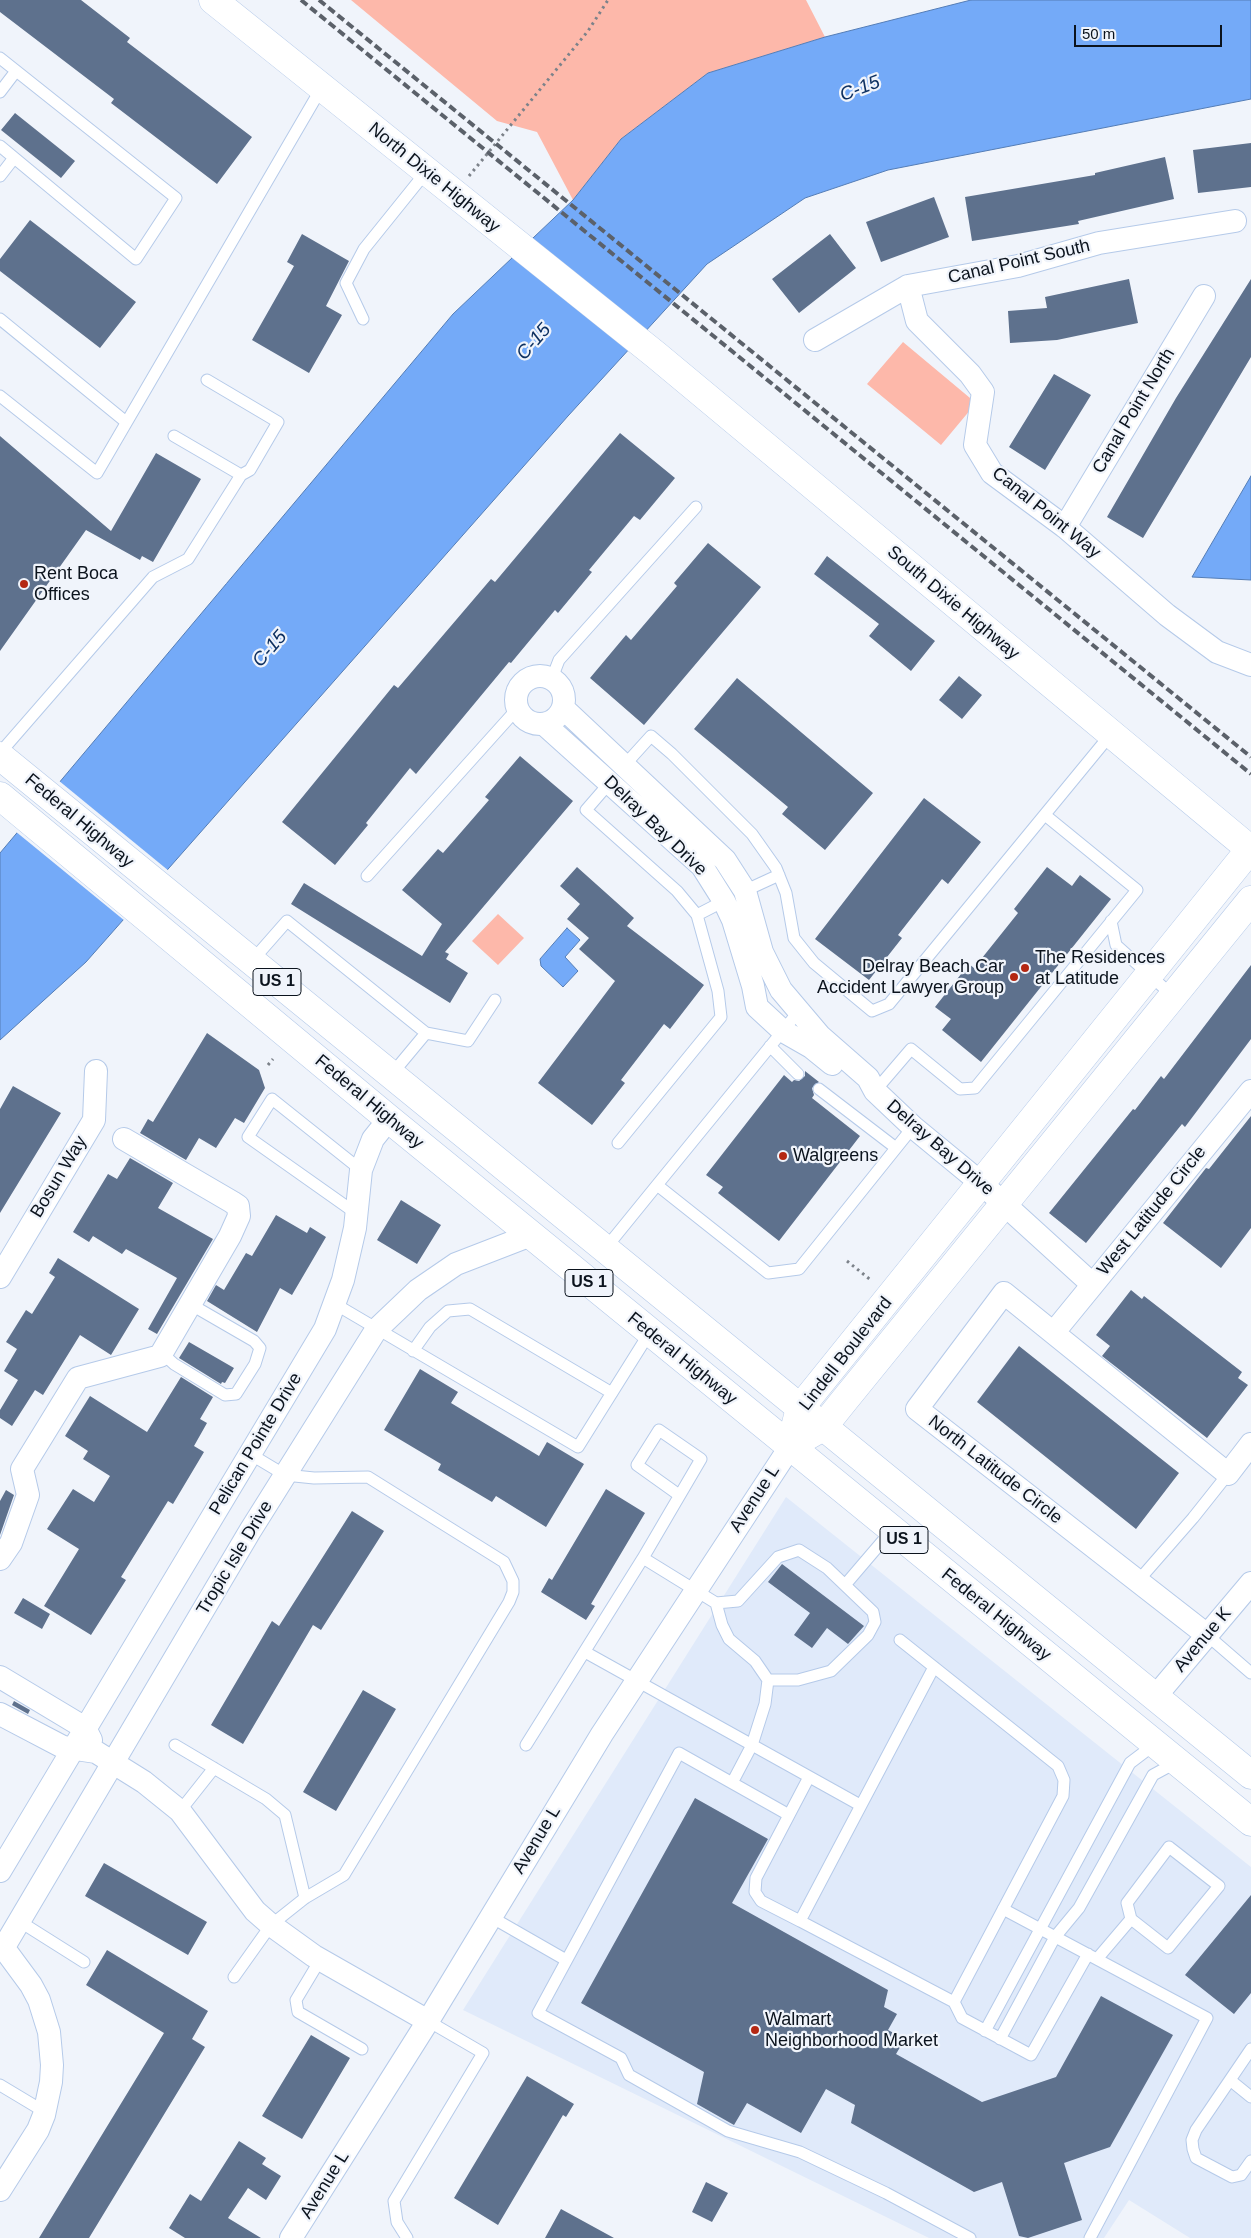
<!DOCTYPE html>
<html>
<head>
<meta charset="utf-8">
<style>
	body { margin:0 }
	#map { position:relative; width:1251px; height:2238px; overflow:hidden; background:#f0f4fb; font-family:Arial,sans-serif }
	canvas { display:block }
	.scale { position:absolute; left:1074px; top:25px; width:148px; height:22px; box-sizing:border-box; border:2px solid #0b131d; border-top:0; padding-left:6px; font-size:15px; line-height:18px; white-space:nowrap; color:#0b131d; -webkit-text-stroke:4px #f0f4fb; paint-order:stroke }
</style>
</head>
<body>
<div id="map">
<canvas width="1251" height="2238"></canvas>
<div class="scale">50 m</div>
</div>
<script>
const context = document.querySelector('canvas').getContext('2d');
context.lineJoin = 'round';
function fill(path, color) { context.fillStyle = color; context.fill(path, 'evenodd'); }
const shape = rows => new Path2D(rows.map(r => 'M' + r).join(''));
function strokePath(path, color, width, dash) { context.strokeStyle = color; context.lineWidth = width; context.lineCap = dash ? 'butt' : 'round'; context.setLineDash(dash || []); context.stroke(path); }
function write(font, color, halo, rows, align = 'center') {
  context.font = font + ' Arial,sans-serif'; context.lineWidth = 4.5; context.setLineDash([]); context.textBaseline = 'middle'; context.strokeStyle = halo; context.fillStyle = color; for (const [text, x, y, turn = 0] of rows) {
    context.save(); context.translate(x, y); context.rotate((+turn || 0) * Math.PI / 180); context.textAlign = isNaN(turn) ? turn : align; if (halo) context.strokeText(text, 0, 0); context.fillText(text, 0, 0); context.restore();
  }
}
const built = shape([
	[786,1497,1251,1867,1251,2238,1190,2238,1129,2200,1104,2238,929,2238,463,2010]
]);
const green = shape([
	[351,0,806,0,825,37,708,73,621,139,573,200,537,132,497,121],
	[903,342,976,403,941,445,867,384],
	[498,914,524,938,498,965,472,941]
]);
const water = shape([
	[971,0,1251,0,1251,99,888,170,805,198,707,264,568,416,86,962,0,1040,0,853,453,314,573,200,621,139,708,73,825,37,971,0],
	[1251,476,1251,580,1192,577,1251,476],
	[567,928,580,940,565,957,578,971,563,987,541,966,540,959,567,928]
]);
const pier = shape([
	[58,780,169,871,125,921,15,831]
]);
const building = shape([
	[0,0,81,0,130,38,127,42,252,137,217,184,111,103,114,99,0,12],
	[15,113,75,161,61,178,1,130],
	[1251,143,1251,187,1198,193,1193,150],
	[1165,157,1174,199,1078,221,1079,224,972,241,965,197,1095,175,1095,173],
	[934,197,949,237,881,262,866,222],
	[30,220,136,302,100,348,0,271,0,259],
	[302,234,349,261,326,306,342,315,309,373,252,340,294,266,287,262],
	[830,234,856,268,799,313,772,279],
	[1129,279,1138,323,1057,340,1010,343,1008,311,1047,308,1045,297],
	[1251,279,1251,357,1143,538,1107,517,1176,398],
	[1054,374,1091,395,1045,470,1009,447],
	[620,433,675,478,640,520,634,516,589,570,592,572,558,613,555,610,511,663,509,662,416,774,410,768,366,823,368,825,335,865,282,822,394,685,398,688,491,579,495,582],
	[0,436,111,531,156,453,201,479,153,562,142,556,140,560,86,530,0,651],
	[708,543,761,587,644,725,590,678,626,635,631,640,677,586,674,583],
	[827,556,935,641,911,671,869,636,879,624,814,574],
	[959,676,982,695,962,719,939,700],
	[737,678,873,793,825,850,782,814,788,807,694,729],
	[520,756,573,801,445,952,449,954,446,959,468,973,450,1003,291,904,304,883,422,956,442,924,402,890,438,849,443,853,489,800,485,797],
	[924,798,981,842,948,884,942,879,898,935,902,938,869,980,815,939],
	[577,867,634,918,627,926,704,985,670,1029,664,1024,621,1080,625,1083,592,1125,538,1083,615,981,579,949,589,938,567,919,580,904,560,886],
	[1047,867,1072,886,1080,875,1111,899,981,1062,942,1030,951,1019,935,1007,969,964,974,968,1018,913,1014,909],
	[1251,965,1251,1039,1185,1127,1182,1124,1086,1243,1049,1213,1133,1109,1135,1110,1161,1076,1164,1079],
	[207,1033,259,1070,265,1088,244,1123,235,1118,216,1148,199,1138,186,1160,140,1133,148,1119,153,1122],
	[805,1071,819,1082,812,1088,814,1095,812,1098,860,1136,779,1241,718,1193,723,1187,706,1175,784,1075,792,1082,794,1080,799,1081,805,1076],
	[13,1086,61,1113,0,1213,0,1109],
	[1251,1116,1251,1228,1221,1268,1163,1223,1206,1168,1209,1169],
	[130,1158,173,1183,158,1208,213,1239,157,1334,148,1329,177,1278,126,1249,122,1254,93,1236,89,1242,73,1232,108,1174,117,1179],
	[401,1200,441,1225,417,1264,377,1240],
	[276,1215,307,1233,310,1227,326,1237,292,1295,280,1288,257,1332,207,1301,216,1285,224,1290,246,1253,252,1256],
	[58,1258,139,1309,111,1355,80,1335,43,1395,35,1390,12,1426,0,1418,0,1410,18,1380,4,1371,17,1349,6,1342,26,1310,32,1314,55,1277,49,1273],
	[1131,1290,1142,1299,1144,1296,1242,1372,1238,1378,1248,1385,1207,1438,1102,1356,1110,1346,1096,1335],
	[189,1342,234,1368,225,1383,222,1382,221,1384,179,1358],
	[1019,1346,1179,1473,1136,1529,977,1402],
	[420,1369,458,1392,451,1403,539,1456,547,1442,584,1464,546,1527,496,1496,492,1502,438,1470,441,1464,384,1430],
	[181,1377,213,1397,200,1419,207,1423,194,1446,204,1452,173,1504,168,1501,121,1577,126,1580,91,1635,44,1606,79,1549,47,1529,73,1489,94,1502,110,1476,83,1459,88,1451,65,1436,90,1396,147,1432],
	[606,1489,645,1513,591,1604,595,1606,586,1620,541,1592,549,1578,552,1580],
	[6,1490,14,1495,0,1535,0,1501],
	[352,1511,384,1531,321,1630,313,1625,243,1744,211,1725,272,1621,279,1626],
	[782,1564,864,1626,848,1644,827,1628,812,1648,794,1635,810,1613,768,1582],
	[23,1598,50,1614,42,1629,14,1613],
	[363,1690,396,1709,336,1811,303,1792],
	[14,1701,30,1710,28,1714,12,1705],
	[695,1798,768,1839,732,1903,888,1990,884,2007,897,2014,888,2030,905,2039,896,2054,982,2102,1056,2077,1101,1996,1173,2035,1110,2147,1064,2163,1082,2220,1028,2238,1019,2236,1002,2182,974,2192,851,2123,855,2105,826,2089,801,2133,747,2103,734,2125,697,2104,704,2072,581,2003],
	[104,1863,207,1922,188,1955,85,1896],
	[1251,1895,1251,1993,1234,2014,1185,1975],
	[107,1950,208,2011,192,2039,205,2047,89,2238,39,2238,164,2033,86,1985],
	[311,2035,350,2058,302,2139,262,2116],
	[527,2076,574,2104,566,2117,563,2115,498,2225,454,2198],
	[239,2141,266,2158,262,2164,281,2176,266,2200,248,2188,228,2218,261,2238,185,2238,169,2228,190,2194,201,2201],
	[706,2182,728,2193,712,2222,692,2212],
	[561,2209,614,2238,545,2238]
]);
const path = shape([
	[469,176,588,31,608,0],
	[268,1065,273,1059],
	[847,1261,872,1281]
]);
const lane = shape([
	[0,58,176,198,136,259,0,146],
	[0,92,16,71],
	[0,176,14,158],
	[0,319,126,422],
	[363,319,346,283,364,249,426,172],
	[0,396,97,473,322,87],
	[174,436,241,475],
	[552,678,559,660,696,507],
	[0,753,153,577,188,559,241,475,250,470,278,422,207,380],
	[622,768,651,736,672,754,752,834,776,868,786,893,794,938,814,963,872,1011,889,1004,1111,734],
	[612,780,586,810,677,891,697,915,718,991,721,1017,618,1143],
	[367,876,517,709],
	[742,892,779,875],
	[697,915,726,900],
	[1111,921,1116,945,1173,996],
	[251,962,287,921,426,1033,468,1041,495,1000],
	[770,1046,798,1074],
	[391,1075,426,1033],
	[819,1089,896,1148],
	[875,1091,911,1049,960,1089,975,1088,1137,890,1045,815],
	[657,1185,799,1011],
	[357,1214,248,1137,272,1099,361,1170],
	[605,1249,657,1185,768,1273,799,1269,913,1127],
	[335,1304,578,1447,650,1332],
	[413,1351,430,1327,448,1311,470,1309,612,1393],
	[162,1353,174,1364,225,1395,236,1394,255,1364,260,1348,254,1341,190,1304],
	[643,1558,716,1603,722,1625,729,1639,755,1661,768,1680,765,1704,752,1745,732,1783],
	[1138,1581,1193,1518,1228,1474],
	[845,1585,892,1530],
	[716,1603,738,1601,778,1557,799,1550,827,1568,873,1612,875,1622,868,1635,831,1671,798,1680,768,1680],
	[1207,1635,1251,1673],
	[900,1640,1028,1742,1058,1766,1064,1780,1063,1796,954,2002,800,1921,934,1667],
	[585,1652,860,1805],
	[175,1745,266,1799,285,1815,305,1898],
	[526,1745,643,1558,701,1459,659,1430,637,1465,679,1495],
	[180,1811,214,1768],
	[789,1815,679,1753,538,2013,621,2058,629,2075,728,2131,800,2152,886,2193,970,2238],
	[1169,1847,1219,1886,1168,1948,1131,1919,1127,1903,1169,1847],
	[1003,1909,1207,2018,1090,2238],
	[491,1917,566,1960],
	[19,1921,84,1962],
	[800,1921,761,1901,755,1892,756,1878,809,1777],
	[1097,1959,1131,1919],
	[320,1960,296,2000,298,2012,362,2049],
	[234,1977,271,1925,305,1898,344,1875,509,1602,513,1592,513,1581,504,1562,368,1477,314,1478,285,1475,250,1454],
	[954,2002,962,2018,1031,2055,1088,1954],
	[985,2031,1130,1763,1155,1744],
	[1000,2039,1055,1937,1079,1908,1153,1775,1177,1762],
	[1251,2049,1196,2130,1192,2140,1193,2149,1196,2158,1232,2177,1241,2175,1251,2161],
	[1230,2080,1251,2097],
	[0,2085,45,2112],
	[407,2238,397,2222,394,2201,483,2053,428,2021]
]);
const street = shape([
	[908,286,917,321,970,374,983,392,975,445,992,473,1065,527,1167,615,1217,652,1251,665],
	[815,340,908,286,1018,266,1099,243,1235,221],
	[1065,527,1204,296],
	'516 700a24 24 0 1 1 48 0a24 24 0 1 1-48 0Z',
	[563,708,725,860,745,891,762,952,781,990,820,1036,868,1078,875,1091,913,1127,981,1183,1092,1284],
	[544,724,702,866,724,901,733,920,753,986,757,1007,783,1031,811,1047,832,1064],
	[0,1277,94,1120,96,1071],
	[1054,1332,1251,1091],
	[0,1559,11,1543,28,1495,22,1469,78,1378,160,1356,230,1236,239,1216,238,1206,232,1202,124,1139],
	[1207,1635,917,1409,1004,1293,1228,1474,1251,1444],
	[0,1677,85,1728,91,1740],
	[1155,1697,1251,1583],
	[0,1714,63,1747,96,1752,144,1782,180,1811,255,1911,271,1925,314,1956,428,2021],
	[0,1871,325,1329,343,1280,355,1228,361,1170,373,1139,389,1119],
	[0,1943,31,1985,39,2000,49,2032,52,2065,51,2082,44,2115,38,2130,0,2190],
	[4,1947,250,1531,376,1330,418,1290,456,1264,531,1235],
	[291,2238,428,2021,602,1734,790,1447]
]);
const secondary = shape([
	[213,0,656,355,1251,850],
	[804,1438,823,1427,843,1402,1251,900],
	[790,1447,800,1408,1251,848]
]);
const primary = shape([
	[0,756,1251,1775],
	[0,796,389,1119,1251,1822]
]);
const rail = shape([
	[301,0,1251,774],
	[319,0,1251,757]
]);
const markers = [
	[24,584,5,"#b42712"],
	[1025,968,5,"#b42712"],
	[1014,977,5,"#b42712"],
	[783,1156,5,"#b42712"],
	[755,2030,5,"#b42712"]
];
const shields = [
	[277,982,48],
	[589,1283,48],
	[904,1540,48]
];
const shieldNames = [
	["US 1",277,982],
	["US 1",589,1283],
	["US 1",904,1540]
];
const streetNames = [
	["North Dixie Highway",434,178,39],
	["Canal Point South",1019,262,-13],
	["Canal Point North",1134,411,-59],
	["Canal Point Way",1046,513,39],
	["South Dixie Highway",953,603,40],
	["Federal Highway",79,821,40],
	["Delray Bay Drive",655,826,44],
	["Federal Highway",369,1102,40],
	["Delray Bay Drive",940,1148,41],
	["Bosun Way",59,1177,-59],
	["West Latitude Circle",1152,1211,-51],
	["Lindell Boulevard",846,1354,-52],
	["Federal Highway",682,1359,39],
	["Pelican Pointe Drive",256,1444,-59],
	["North Latitude Circle",995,1470,38],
	["Avenue L",755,1499,-57],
	["Tropic Isle Drive",235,1558,-59],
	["Federal Highway",996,1615,39],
	["Avenue K",1203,1640,-50],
	["Avenue L",537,1840,-59],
	["Avenue L",325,2185,-58]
];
const poiNames = [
	["Rent Boca",34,574],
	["Offices",34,595],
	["The Residences",1035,958],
	["at Latitude",1035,979],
	["Delray Beach Car",1004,967,"right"],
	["Accident Lawyer Group",1004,988,"right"],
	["Walgreens",793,1156],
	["Walmart",765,2020],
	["Neighborhood Market",765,2041]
];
const waterNames = [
	["C-15",860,89,-21],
	["C-15",534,342,-49],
	["C-15",270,649,-49]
];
fill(built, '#e0eafa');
fill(green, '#fdb8aa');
fill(water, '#74aaf8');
strokePath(water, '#547db6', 1);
fill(pier, '#f0f4fb');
fill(building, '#5e718d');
strokePath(lane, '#b5cae9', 13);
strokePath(street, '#b5cae9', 24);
strokePath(secondary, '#b5cae9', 29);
strokePath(primary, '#b5cae9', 29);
strokePath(path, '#7c828a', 3, [2.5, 4]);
strokePath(lane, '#fff', 11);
strokePath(street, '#fff', 22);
strokePath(secondary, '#fff', 28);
strokePath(primary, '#fff', 28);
strokePath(rail, '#5b616a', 4, [8, 4]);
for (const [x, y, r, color] of markers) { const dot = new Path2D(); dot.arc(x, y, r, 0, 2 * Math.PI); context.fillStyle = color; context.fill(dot); strokePath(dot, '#f0f4fb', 2); }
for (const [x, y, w] of shields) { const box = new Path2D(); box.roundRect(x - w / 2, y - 13.5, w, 27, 4); context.fillStyle = '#f0f4fb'; context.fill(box); strokePath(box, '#0b131d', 1); }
write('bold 16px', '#0b131d', null, shieldNames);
write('18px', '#0b131d', '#f0f4fb', streetNames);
write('18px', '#0b131d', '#f0f4fb', poiNames, 'left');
write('italic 19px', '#0d3061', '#f0f4fb', waterNames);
</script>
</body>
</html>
